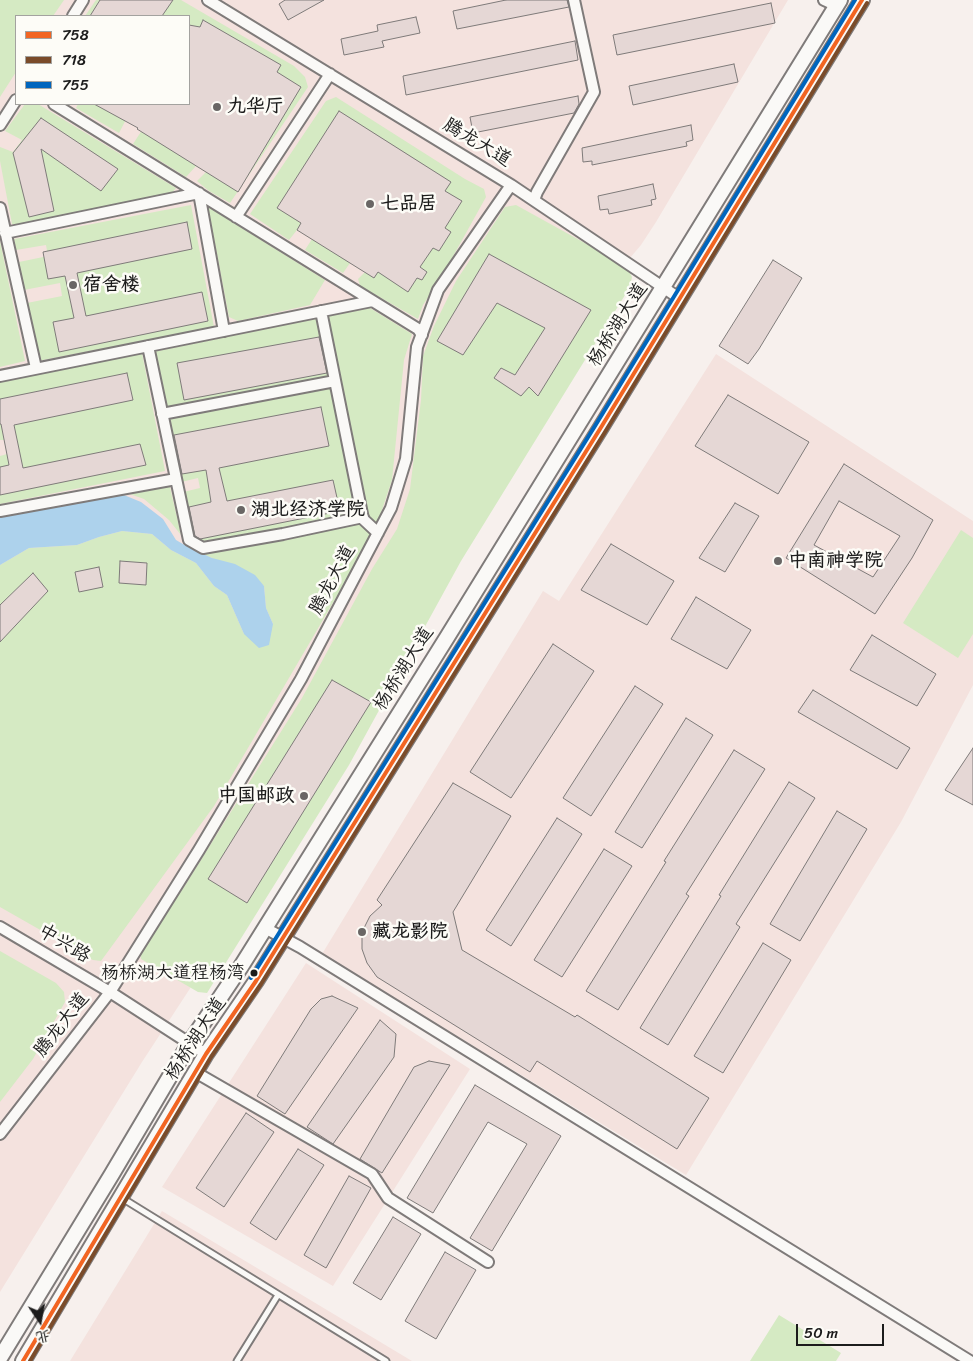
<!DOCTYPE html>
<html>
<head>
<meta charset="utf-8">
<style>
	body { margin:0 }
	#map { position:relative; width:973px; height:1361px; overflow:hidden; background:#f7f0ed; font-family:Sriracha,"LXGW WenKai TC",sans-serif }
	canvas { display:block }
	.legend { position:absolute; left:15px; top:15px; width:175px; height:90px; box-sizing:border-box; background:#fdfcf7; border:1px solid #a3a29f; margin:0; padding:6px 9px; list-style:none; font-size:15px; color:#1c1c1c }
	.legend li { display:flex; align-items:center; gap:10px; height:25px }
	.legend b { width:25px; border:1px solid #a3a29f }
	.north { position:absolute; left:15px; top:1296px; width:50px; height:50px; -webkit-text-stroke:4px #fdfcf7; paint-order:stroke; rotate:168deg; font-size:14px; font-weight:700; line-height:20px; text-align:center; color:#1c1c1c }
	.north::after { content:''; display:block; margin:auto; width:18px; height:22px; background:#1c1c1c; clip-path:polygon(50% 0,100% 100%,50% 72%,0 100%) }
	.scale { position:absolute; left:796px; top:1324px; width:88px; height:22px; box-sizing:border-box; border:2px solid #1c1c1c; border-top:0; padding-left:6px; font-size:15px; line-height:18px; white-space:nowrap; color:#1c1c1c; -webkit-text-stroke:4px #fdfcf7; paint-order:stroke }
</style>
</head>
<body>
<div id="map">
<canvas width="973" height="1361"></canvas>
<ul class="legend">
<li><b style="height:6px;background:#f26522"></b>758</li>
<li><b style="height:6px;background:#7a4b2a"></b>718</li>
<li><b style="height:6px;background:#0065bd"></b>755</li>
</ul>
<div class="north">北</div>
<div class="scale">50 m</div>
</div>
<script>
const context = document.querySelector('canvas').getContext('2d');
context.lineJoin = 'round';
function fill(path, color) { context.fillStyle = color; context.fill(path, 'evenodd'); }
const shape = rows => new Path2D(rows.map(r => 'M' + r).join(''));
function strokePath(path, color, width, dash) { context.strokeStyle = color; context.lineWidth = width; context.lineCap = dash ? 'butt' : 'round'; context.setLineDash(dash || []); context.stroke(path); }
function write(font, color, halo, rows, align = 'center') {
  context.font = font + ' Sriracha,"LXGW WenKai TC",sans-serif'; context.lineWidth = 5; context.setLineDash([]); context.textBaseline = 'middle'; context.strokeStyle = halo; context.fillStyle = color; for (const [text, x, y, turn = 0] of rows) {
    context.save(); context.translate(x, y); context.rotate((+turn || 0) * Math.PI / 180); context.textAlign = isNaN(turn) ? turn : align; if (halo) context.strokeText(text, 0, 0); context.fillText(text, 0, 0); context.restore();
  }
}
const built = shape([
	[0,0,788,0,656,222,641,245,612,279,351,742,142,1062,0,1292],
	[16,16,189,16,189,104,16,104],
	[716,354,973,521,973,685,901,822,686,1175,322,954,543,591,559,601],
	[306,963,470,1069,333,1286,162,1187],
	[162,1211,412,1361,70,1361]
]);
const green = shape([
	[0,0,64,0,53,16,16,16,16,72,0,97],
	[96,0,181,0,294,66,305,77,308,87,230,203,209,191,197,181,206,172,196,166,186,177,133,144,159,104,189,104,189,16,85,16],
	[336,97,465,179,484,189,486,197,441,278,423,305,418,319,360,286,358,279,365,272,350,263,343,273,305,250,312,239,297,230,289,240,250,214,326,101],
	[25,104,38,104,176,188,171,194,20,226,12,224,0,161,0,147,13,152,22,140,5,131],
	[78,104,134,104,119,133,76,108],
	[191,205,214,327,38,361,27,303,62,296,60,283,24,290,19,262,48,256,46,245,16,250,14,239],
	[516,205,621,263,628,269,632,277,630,287,461,561,349,765,207,993,198,992,141,959,140,951,184,887,302,698,372,569,397,529,410,489,421,400,423,356,434,326,456,281,505,207],
	[208,207,325,280,310,305,238,321,229,317],
	[0,241,25,361,0,367],
	[370,308,412,334,404,360,392,480,375,531,214,806,101,961,93,960,0,907,0,565,29,548,77,545,99,537,122,531,152,534,171,550,196,563,214,586,227,595,244,634,273,624,266,608,264,586,212,558,202,554,203,548,363,517,334,378,165,410,153,352],
	[142,353,165,471,0,504,0,456,7,454,4,440,0,440,0,382],
	[332,387,357,514,188,547,179,493,200,488,198,478,177,483,165,417],
	[169,483,181,535,169,520,144,499,124,492],
	[961,530,973,538,973,634,958,658,903,623],
	[0,951,56,983,64,992,65,1002,33,1059,0,1102],
	[779,1315,841,1353,836,1361,750,1361]
]);
const water = shape([
	[119,493,141,502,163,519,176,540,188,547,212,558,235,564,255,575,264,586,266,608,273,624,269,645,259,648,244,634,227,595,214,586,196,563,171,550,152,534,122,531,99,537,77,545,29,548,0,565,0,516]
]);
const building = shape([
	[100,0,173,0,162,16,90,16,100,0],
	[285,0,324,0,288,20,279,4,285,0],
	[506,0,567,0,569,7,457,29,453,11,506,0],
	[771,3,775,23,617,55,613,35,771,3],
	[416,17,420,33,382,41,384,47,344,55,341,39,378,31,377,25,416,17],
	[203,20,281,65,277,72,301,87,238,192,137,129,138,128,94,104,189,104,189,25,200,27,203,20],
	[575,41,578,60,406,95,403,76,575,41],
	[734,64,738,82,633,105,629,86,734,64],
	[578,96,579,104,574,113,473,133,470,117,578,96],
	[339,111,451,182,445,191,462,201,445,228,451,232,439,251,433,248,420,267,427,272,422,280,417,278,408,292,378,272,374,278,297,230,301,223,277,208,339,111],
	[41,118,118,169,101,191,41,149,54,211,29,217,13,153,41,118],
	[691,125,693,140,686,142,687,146,592,165,592,161,583,162,582,148,691,125],
	[653,184,656,199,651,200,652,205,609,214,608,209,600,210,598,196,653,184],
	[187,222,192,249,77,273,86,316,202,292,208,321,59,352,53,322,74,318,65,276,48,279,43,252,187,222],
	[489,254,591,310,538,396,529,387,521,396,494,378,501,368,515,375,545,328,497,303,463,355,437,341,489,254],
	[773,260,802,278,759,349,748,364,719,346,773,260],
	[319,337,327,373,184,400,177,363,319,337],
	[127,373,133,400,14,425,23,468,140,444,146,465,0,495,0,467,9,465,1,424,0,424,0,399,127,373],
	[728,395,809,442,778,494,695,446,728,395],
	[321,407,329,446,219,468,227,501,333,480,340,511,200,539,195,536,189,507,211,502,206,470,182,474,174,435,321,407],
	[844,464,933,520,912,558,875,614,786,558,844,464],
	[839,501,900,536,873,577,814,545,839,501],
	[735,503,759,516,725,572,699,558,735,503],
	[611,544,674,581,647,625,581,590,611,544],
	[120,561,147,563,146,585,119,583,120,561],
	[99,567,103,587,79,592,75,572,99,567],
	[33,573,48,591,0,642,0,605,33,573],
	[696,597,751,630,727,669,671,639,696,597],
	[872,635,936,674,917,706,850,670,872,635],
	[553,644,594,671,511,798,470,772,553,644],
	[332,680,371,702,247,903,208,879,332,680],
	[635,686,663,704,591,816,563,798,635,686],
	[813,690,910,748,897,769,798,712,813,690],
	[686,718,713,735,642,848,615,832,686,718],
	[973,748,973,805,945,790,973,748],
	[734,750,765,769,686,894,689,896,618,1010,586,991,666,862,664,861,734,750],
	[789,782,815,798,736,924,740,927,668,1045,640,1028,721,896,719,895,789,782],
	[453,783,511,816,453,912,462,950,575,1017,577,1015,709,1098,677,1149,537,1061,530,1072,377,977,367,963,362,949,362,932,370,916,382,905,377,900,453,783],
	[837,811,867,829,800,941,770,924,837,811],
	[557,818,582,834,511,946,486,930,557,818],
	[604,849,632,866,562,977,534,960,604,849],
	[763,943,791,960,723,1073,694,1056,763,943],
	[332,996,358,1008,285,1114,257,1096,311,1009,321,999,332,996],
	[380,1020,396,1034,394,1057,333,1144,307,1127,380,1020],
	[429,1061,450,1065,382,1173,360,1159,414,1067,429,1061],
	[475,1085,561,1136,492,1251,470,1238,527,1144,488,1122,433,1213,407,1198,475,1085],
	[246,1113,274,1132,224,1207,196,1188,246,1113],
	[298,1149,324,1165,276,1240,250,1223,298,1149],
	[349,1176,371,1188,326,1268,304,1255,349,1176],
	[393,1217,421,1234,381,1300,353,1283,393,1217],
	[445,1252,476,1270,436,1339,405,1321,445,1252]
]);
const lane = shape([
	[122,1198,386,1361],
	[237,1361,278,1295]
]);
const street = shape([
	[208,0,511,185,679,298],
	[824,0,837,6],
	[73,16,83,0],
	[54,104,418,329,422,335],
	[0,125,16,100],
	[534,200,537,192,594,92,574,0],
	[0,208,36,368],
	[236,217,330,74],
	[5,233,199,193,224,331],
	[321,311,363,519,378,533],
	[148,346,189,540,203,548,283,534,363,517],
	[0,376,372,301],
	[162,414,335,381],
	[0,511,176,479],
	[0,927,110,992,206,1054],
	[265,928,300,947,970,1361],
	[195,1072,372,1174,388,1198,488,1262],
	[0,1134,110,992,199,850,301,679,391,508,406,459,417,347,438,290,511,185]
]);
const secondary = shape([
	[0,1358,112,1174,189,1044,242,965,446,639,840,0],
	[23,1361,206,1054,256,981,600,429,862,0]
]);
const bus1 = shape([
	[23,1361,206,1054,256,981,600,429,862,0]
]);
const bus2 = shape([
	[30,1361,211,1057,261,984,605,432,867,3]
]);
const bus3 = shape([
	[251,978,595,426,855,0]
]);
const markers = [
	[217,107,5,"#696665"],
	[370,204,5,"#696665"],
	[73,285,5,"#696665"],
	[241,510,5,"#696665"],
	[778,561,5,"#696665"],
	[304,796,5,"#696665"],
	[362,932,5,"#696665"],
	[254,973,4.5,"#1c1c1c"]
];
const busNames = [
	["杨桥湖大道程杨湾",245,973]
];
const poiNames = [
	["九华厅",227,107],
	["七品居",380,204],
	["宿舍楼",83,285],
	["湖北经济学院",251,510],
	["中南神学院",788,561],
	["中国邮政",294,796,"right"],
	["藏龙影院",372,932]
];
const streetNames = [
	["腾龙大道",477,143,31],
	["杨桥湖大道",618,325,-58],
	["腾龙大道",333,580,-62],
	["杨桥湖大道",404,669,-58],
	["中兴路",64,944,31],
	["腾龙大道",62,1025,-52],
	["杨桥湖大道",196,1039,-57]
];
fill(built, '#f4e2de');
fill(green, '#d5eac3');
fill(water, '#add2ec');
fill(building, '#e5d7d5');
strokePath(building, '#7f7b7a', 1);
strokePath(lane, '#7f7b7a', 9);
strokePath(street, '#7f7b7a', 14);
strokePath(secondary, '#7f7b7a', 18);
strokePath(lane, '#faf9f7', 5);
strokePath(street, '#faf9f7', 10);
strokePath(secondary, '#faf9f7', 14);
strokePath(bus1, '#f26522', 4);
strokePath(bus2, '#7a4b2a', 4);
strokePath(bus3, '#0065bd', 4);
for (const [x, y, r, color] of markers) { const dot = new Path2D(); dot.arc(x, y, r, 0, 2 * Math.PI); context.fillStyle = color; context.fill(dot); strokePath(dot, '#fdfcf7', 2); }
write('18px', '#1c1c1c', '#fdfcf7', busNames, 'right');
write('bold 19px', '#1c1c1c', '#fdfcf7', poiNames, 'left');
write('19px', '#1c1c1c', '#fdfcf7', streetNames);
</script>
</body>
</html>
